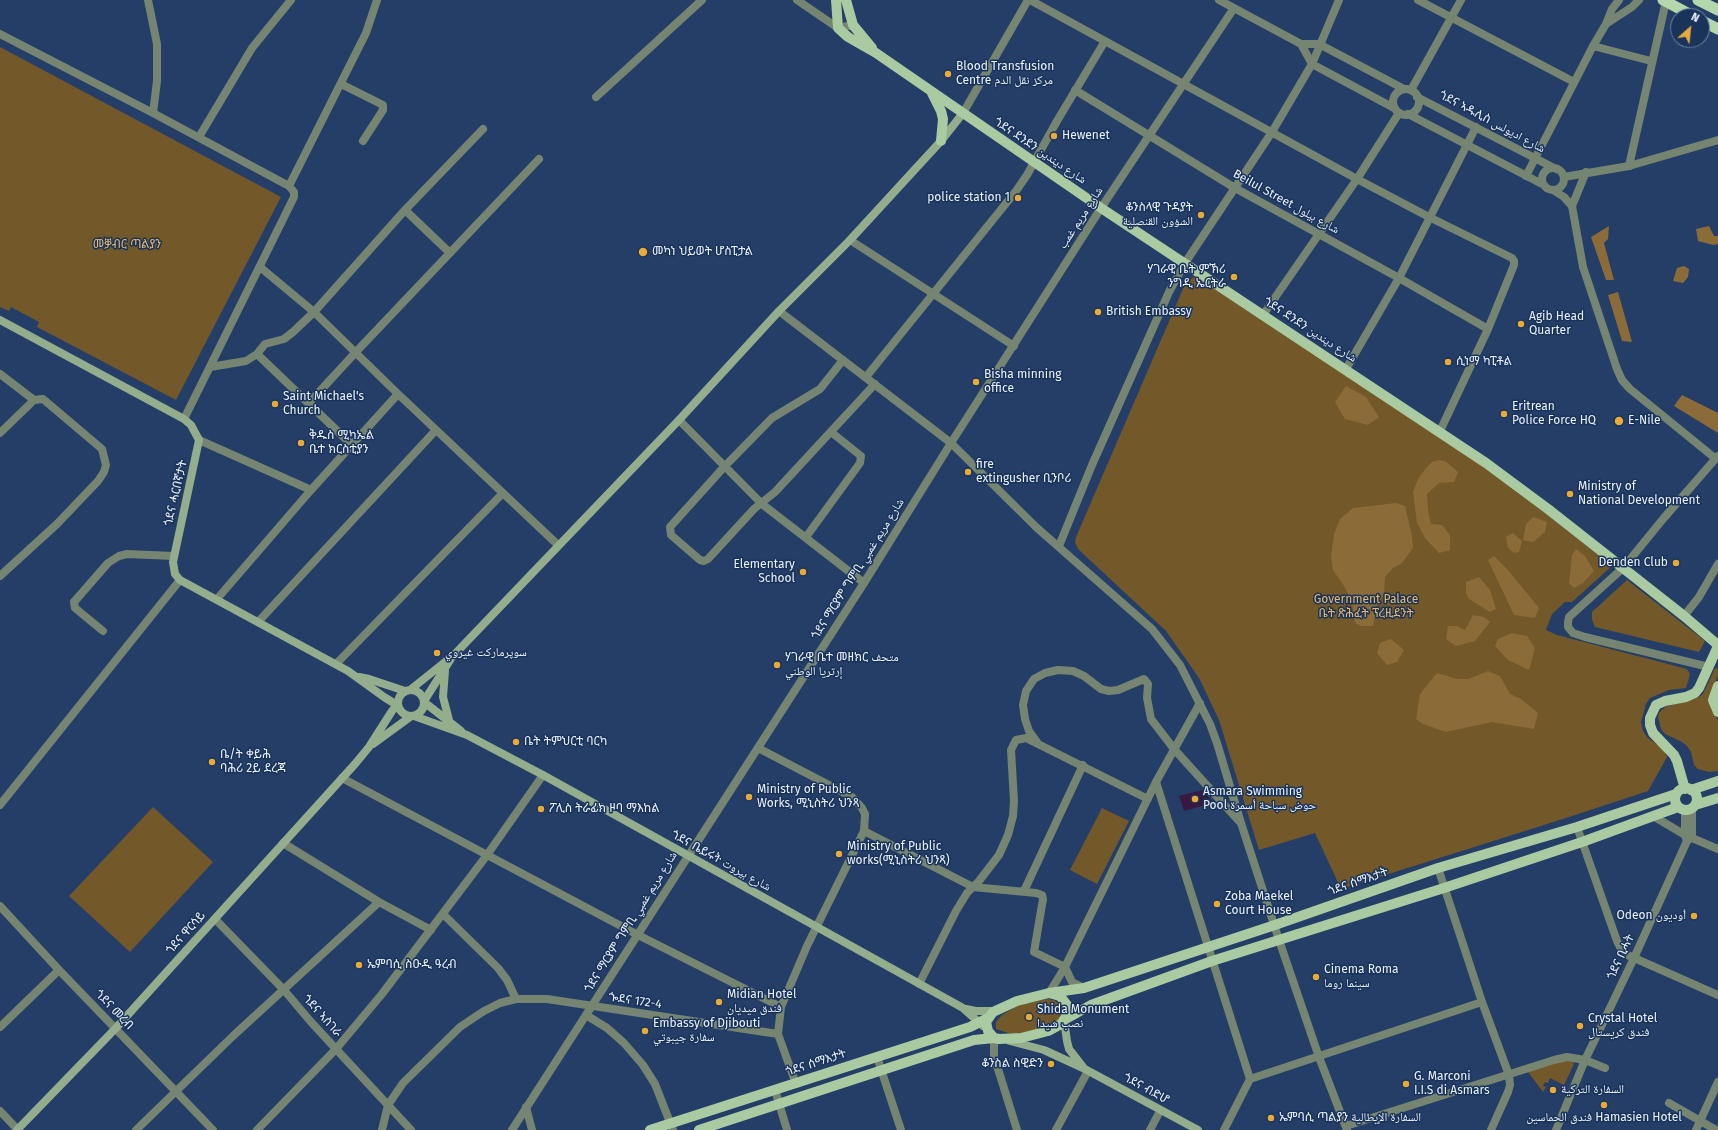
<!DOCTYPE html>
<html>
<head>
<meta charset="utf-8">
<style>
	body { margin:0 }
	#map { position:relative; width:1718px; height:1130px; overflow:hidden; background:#243e67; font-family:"Fira Sans",sans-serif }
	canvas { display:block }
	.north { position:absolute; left:1670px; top:8px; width:40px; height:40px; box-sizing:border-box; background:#1a335b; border:1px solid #6d7f9b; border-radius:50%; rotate:27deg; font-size:11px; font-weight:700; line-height:16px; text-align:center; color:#eaf1fb }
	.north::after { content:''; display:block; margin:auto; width:14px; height:18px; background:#e8ab37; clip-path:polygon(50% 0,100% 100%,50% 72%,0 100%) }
</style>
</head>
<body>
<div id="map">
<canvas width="1718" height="1130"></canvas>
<div class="north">N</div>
</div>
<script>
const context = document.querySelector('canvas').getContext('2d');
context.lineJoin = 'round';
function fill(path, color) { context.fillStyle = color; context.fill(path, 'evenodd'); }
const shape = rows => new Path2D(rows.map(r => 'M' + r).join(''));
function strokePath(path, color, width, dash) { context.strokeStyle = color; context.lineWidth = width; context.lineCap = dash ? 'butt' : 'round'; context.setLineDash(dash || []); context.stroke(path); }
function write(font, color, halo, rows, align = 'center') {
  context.font = font + ' "Fira Sans","Noto Naskh Arabic","Noto Sans Ethiopic",sans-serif'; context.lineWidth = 3; context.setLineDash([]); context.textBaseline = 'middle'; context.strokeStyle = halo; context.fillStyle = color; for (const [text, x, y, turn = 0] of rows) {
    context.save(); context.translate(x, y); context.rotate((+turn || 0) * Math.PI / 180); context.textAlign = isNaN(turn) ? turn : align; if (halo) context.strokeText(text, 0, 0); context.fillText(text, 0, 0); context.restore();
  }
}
const green = shape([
	[0,47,281,197,176,400,37,327,39,322,11,307,9,311,0,307],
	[1194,277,1200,279,1499,476,1612,566,1572,602,1565,602,1552,614,1546,630,1557,635,1687,669,1690,674,1686,688,1669,690,1650,698,1646,704,1641,722,1643,731,1647,737,1663,749,1667,757,1648,791,1563,819,1341,889,1315,833,1259,850,1219,720,1199,678,1166,631,1078,549,1075,542,1076,537,1186,282],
	[1627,580,1705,641,1699,652,1595,627,1592,620,1592,612],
	[1715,668,1718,669,1718,675,1711,694,1711,709,1718,720,1718,771,1709,772,1698,769,1694,765,1691,752,1687,746,1682,742,1665,734,1661,729,1658,717,1659,713,1665,707,1699,697,1703,694],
	[153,807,213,862,130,952,69,896],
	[1102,808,1129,821,1097,884,1070,870],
	[1047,999,1054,1000,1062,1006,1063,1010,1058,1020,1046,1027,1032,1032,1017,1034,1008,1033,996,1029,996,1022,1002,1015,1019,1005],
	[1569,1057,1574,1064,1564,1085,1550,1078,1548,1083,1545,1082,1543,1086,1546,1087,1543,1092,1528,1072]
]);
const forest = shape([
	[1609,226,1608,239,1604,243,1614,280,1606,280,1591,237],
	[1709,226,1714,236,1718,236,1718,244,1713,245,1698,241,1696,229],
	[1684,266,1689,269,1688,277,1683,283,1673,281,1677,268],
	[1618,292,1632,342,1622,341,1608,295],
	[1346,386,1366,397,1379,417,1368,425,1345,419,1335,402],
	[1682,395,1718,413,1718,433,1674,406],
	[1439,460,1445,461,1458,472,1454,482,1439,483,1427,494,1428,511,1431,524,1442,525,1450,535,1450,550,1439,553,1425,538,1417,523,1413,492,1418,479,1426,468,1432,462],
	[1396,503,1405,506,1412,536,1413,548,1402,563,1393,568,1385,577,1384,595,1377,603,1373,626,1361,626,1355,623,1352,602,1344,586,1333,570,1331,557,1334,534,1340,519,1353,508],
	[1533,517,1547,522,1545,532,1533,542,1523,540,1526,524],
	[1513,533,1522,541,1519,552,1514,553,1508,548,1506,537],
	[1576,549,1585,556,1594,571,1583,583,1574,588,1569,583,1572,555],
	[1494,556,1508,570,1539,608,1535,618,1514,615,1488,560],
	[1479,577,1490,590,1496,609,1490,612,1469,599,1466,593,1466,582],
	[1473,615,1484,617,1490,622,1475,641,1456,646,1446,639,1448,626,1457,626,1465,630],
	[1512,633,1527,636,1535,648,1529,670,1508,660,1495,646,1498,639],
	[1391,639,1404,650,1397,662,1387,665,1377,653,1380,643],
	[1488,671,1500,676,1510,694,1521,699,1538,713,1534,729,1492,722,1446,732,1423,724,1416,719,1420,694,1437,673,1457,679,1468,679]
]);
const water = shape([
	[1203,790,1213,803,1184,811,1179,796]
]);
const minor = shape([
	[148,0,157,44,157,81,153,113],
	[797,0,838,28,853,25],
	[1030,0,1357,179,1429,217,1512,258,1514,261,1514,265,1488,329,1440,431],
	[1418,0,1574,82],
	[1606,24,1632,7,1639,0],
	[0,34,153,113,289,186],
	[1593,46,1651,61],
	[341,84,383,105,383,110,363,141],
	[1075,90,1235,188,1399,278,1488,329],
	[1411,90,1461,0],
	[596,97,702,0],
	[199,137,252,48,291,0],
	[1629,166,1666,1],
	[1526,176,1593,46,1606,24,1612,9,1619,0],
	[1553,190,1564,197,1572,206,1583,267,1617,369,1622,380,1630,389,1716,459],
	[405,210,450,253],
	[850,240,1014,346],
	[260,267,314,312,398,394,558,545],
	[779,311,951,443,1036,527,1152,629,1180,665,1210,724,1217,743,1241,823,1279,940,1319,1057,1347,1130],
	[1263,315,1357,179,1399,113],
	[257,354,352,445],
	[843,360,820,389,772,418,724,467,670,527,671,535,700,560,704,561,708,559,754,509,775,492,875,384],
	[210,367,246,361,257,354,265,344,284,339,293,332,314,312,405,210,483,129],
	[1346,369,1399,278,1476,127],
	[0,374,34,400],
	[866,377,1016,191,1027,175,1057,121,1105,41],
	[309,403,355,353,539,159],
	[184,419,294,197,294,192,289,186,366,33,377,0],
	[679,420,762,504,864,583],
	[0,433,34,400,43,399,102,449,106,465,104,472,98,481,57,524,0,576],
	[199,440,311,490],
	[806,537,860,463,861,456,831,432],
	[1059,546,1092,465,1169,292,1185,263,1272,132,1312,64,1339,0],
	[217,599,311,490,398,394],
	[1684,616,1699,597,1718,564],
	[258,622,436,430],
	[103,631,75,608,74,602,108,563,119,556,127,554,174,556],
	[336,664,503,493],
	[1709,667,1585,637,1573,633,1568,627,1568,622,1569,617,1623,568,1663,519,1718,456],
	[1037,742,1029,731,1025,719,1023,705,1026,691,1034,679,1045,673,1058,670,1073,671,1084,676,1101,689,1109,691,1118,690,1144,679,1148,684,1147,698,1151,719,1174,749,1239,821],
	[758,748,852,797,862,808,865,814,864,831,807,946,781,1007,778,1034,796,1084],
	[342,778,638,935,781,1007],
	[1156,782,1250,1079],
	[0,805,180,580],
	[1653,816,1685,835,1718,849],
	[1577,827,1617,941,1623,953,1718,995],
	[864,831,973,887,1036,893,1042,895,1043,899,1034,952,1065,967,1072,982,1084,988],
	[283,843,379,902,431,930],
	[1438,868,1482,1002,1509,1075,1510,1085,1508,1092,1491,1130],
	[1024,891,1083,765],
	[0,906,59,970,213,1130],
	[443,914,498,968,507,980,516,999],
	[215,919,284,990,311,1022,411,1130],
	[919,984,956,911,967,893,979,881,999,855,1008,835,1013,816,1014,801,1011,750,1016,740,1026,738,1148,799],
	[1049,993,1065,967,1156,782,1200,703],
	[586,1015,607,1028,624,1043,643,1065,655,1084,673,1130],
	[0,1027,59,970],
	[994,1038,994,1056,1017,1130],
	[775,1090,787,1130],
	[526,1107,532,1130],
	[0,1111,18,1130],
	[1346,1126,1554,1060,1567,1057,1585,1060],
	[136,1130,233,1036,379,902],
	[257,1130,336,1049,382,994,487,855,543,775],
	[382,1130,388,1105,403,1083,460,1027,484,1011,500,1003,516,999,547,999,778,1034],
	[1056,1130,1088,1071],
	[1150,1130,1160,1111],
	[1224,1130,1250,1079,1482,1002],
	[1696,1130,1718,1082]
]);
const tertiary = shape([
	[1219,0,1301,44,1319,44,1404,89],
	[1301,44,1312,64,1394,108],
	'1393 102a13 13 0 1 1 26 0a13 13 0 1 1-26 0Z',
	[1417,97,1556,169],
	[963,113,1028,0],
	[1408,114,1544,185],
	'1542 179a11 11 0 1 1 22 0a11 11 0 1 1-22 0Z',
	[1564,177,1629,166,1718,140],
	[1572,206,1586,172],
	[1685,810,1685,835,1687,841],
	[877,1057,901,1130],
	[1585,1060,1605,1068],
	[1669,1103,1716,1130],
	[512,1130,864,583,951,443,1101,208,1234,8],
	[1556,1130,1585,1060,1634,958,1687,841,1692,837,1692,808]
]);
const secondary = shape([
	[0,320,184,419,191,425,199,440,173,562,175,574,180,580,348,671,384,697,397,705],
	[445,671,443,697,449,720],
	[359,677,369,679,405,691],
	'398 703a13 13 0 1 1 26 0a13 13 0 1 1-26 0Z',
	[410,690,450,658],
	[424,701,452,657,679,420,779,311,850,240,941,141,963,113],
	[424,702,461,731],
	[414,716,467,735,543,775,963,1008,983,1026],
	[373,744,410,717],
	[966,1009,976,1011,995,1011],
	[1064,1020,1067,1041,1069,1049,1083,1067],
	[1010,1041,1044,1050,1083,1068,1198,1130],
	[17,1130,115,1029,355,764,369,747,392,711,397,705]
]);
const primary = shape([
	[836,0,838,28,848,37,876,53,1101,208,1486,463,1548,509,1684,616,1718,645],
	[846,0,853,25,872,48],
	[932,93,941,111,943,119,941,141],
	[1718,686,1713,700,1718,712],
	'1675 799a11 11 0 1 1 22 0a11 11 0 1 1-22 0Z',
	[1685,789,1677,761,1674,755,1653,733,1650,725,1650,718,1656,705,1665,701,1686,697,1695,693,1699,688,1718,646],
	[1691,790,1718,781],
	[1695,805,1718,798],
	[1049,993,1084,988,1275,925,1438,868,1577,827,1676,794],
	[1049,993,1060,996,1067,1005,1067,1015,1061,1024,1048,1031,1021,1038,999,1039,994,1038,988,1031,986,1022,993,1012,1017,1001,1049,993],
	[1064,1020,1091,1005,1212,961,1444,888,1582,842,1678,807],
	[650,1130,970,1027,988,1018],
	[699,1130,974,1040,994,1038]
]);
const trunk = shape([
	[1663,0,1693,16],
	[1698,0,1718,10],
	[1702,21,1718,29]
]);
const markers = [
	[948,74,4,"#e8ab37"],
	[1054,136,4,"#e8ab37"],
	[1018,198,4,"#e8ab37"],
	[1201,215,4,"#e8ab37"],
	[643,252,5,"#e8ab37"],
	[1234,277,4,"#e8ab37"],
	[1098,312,4,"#e8ab37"],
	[1521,324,4,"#e8ab37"],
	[1448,362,4,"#e8ab37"],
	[976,382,4,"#e8ab37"],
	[275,404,4,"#e8ab37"],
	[1504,414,4,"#e8ab37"],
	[1619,421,5,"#e8ab37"],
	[301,443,4,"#e8ab37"],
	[968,472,4,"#e8ab37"],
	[1570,494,4,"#e8ab37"],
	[1676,563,4,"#e8ab37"],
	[803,572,4,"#e8ab37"],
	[437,653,4,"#e8ab37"],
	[777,665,4,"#e8ab37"],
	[516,742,4,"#e8ab37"],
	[212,762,4,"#e8ab37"],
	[749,797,4,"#e8ab37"],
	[1195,799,4,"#e8ab37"],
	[541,809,4,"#e8ab37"],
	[839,854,4,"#e8ab37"],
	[1217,904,4,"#e8ab37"],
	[1694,916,4,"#e8ab37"],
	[359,965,4,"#e8ab37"],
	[1316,977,4,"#e8ab37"],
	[719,1002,4,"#e8ab37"],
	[1029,1017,4,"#e8ab37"],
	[1580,1026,4,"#e8ab37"],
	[645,1031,4,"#e8ab37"],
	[1051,1064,4,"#e8ab37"],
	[1406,1084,4,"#e8ab37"],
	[1553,1090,4,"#e8ab37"],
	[1604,1105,4,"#e8ab37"],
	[1271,1118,4,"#e8ab37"]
];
const poiNames = [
	["Blood Transfusion",956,67],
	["Centre مركز نقل الدم",956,81],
	["Hewenet",1062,136],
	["police station 1",1010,198,"right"],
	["ቆንስላዊ ጉዳያት",1193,208,"right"],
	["الشؤون القنصلية",1193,222,"right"],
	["መካነ ህይወት ሆስፒታል",652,252],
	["ሃገራዊ ቤት ምኽሪ",1226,270,"right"],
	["ንግዲ ኤርትራ",1226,284,"right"],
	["British Embassy",1106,312],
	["Agib Head",1529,317],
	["Quarter",1529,331],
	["ሲነማ ካፒቶል",1456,362],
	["Bisha minning",984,375],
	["office",984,389],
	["Saint Michael's",283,397],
	["Church",283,411],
	["Eritrean",1512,407],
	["Police Force HQ",1512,421],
	["E-Nile",1628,421],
	["ቅዱስ ሚካኤል",309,436],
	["ቤተ ክርስቲያን",309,450],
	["fire",976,465],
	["extingusher ቢንቦሪ",976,479],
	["Ministry of",1578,487],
	["National Development",1578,501],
	["Denden Club",1668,563,"right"],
	["Elementary",795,565,"right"],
	["School",795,579,"right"],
	["سوپرمارکت غيروي",445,653],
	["ሃገራዊ ቤተ መዘክር متحف",785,658],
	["إرتريا الوطني",785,672],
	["ቤት ትምህርቲ ባርካ",524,742],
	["ቤ/ት ቀይሕ",220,755],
	["ባሕሪ 2ይ ደረጃ",220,769],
	["Ministry of Public",757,790],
	["Works, ሚኒስትሪ ህንጻ",757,804],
	["Asmara Swimming",1203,792],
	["Pool حوض سباحة أسمرة",1203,806],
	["ፖሊስ ትራፊክ ዞባ ማእከል",549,809],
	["Ministry of Public",847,847],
	["works(ሚኒስትሪ ህንጻ)",847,861],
	["Zoba Maekel",1225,897],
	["Court House",1225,911],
	["Odeon أوديون",1686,916,"right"],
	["ኤምባሲ ስዑዲ ዓረብ",367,965],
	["Cinema Roma",1324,970],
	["سينما روما",1324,984],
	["Midian Hotel",727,995],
	["فندق ميديان",727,1009],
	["Shida Monument",1037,1010],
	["نصب شيدا",1037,1024],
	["Crystal Hotel",1588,1019],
	["فندق كريستال",1588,1033],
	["Embassy of Djibouti",653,1024],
	["سفارة جيبوتي",653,1038],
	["ቆንስል ስዊድን",1043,1064,"right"],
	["G. Marconi",1414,1077],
	["I.I.S di Asmars",1414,1091],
	["السفارة التركية",1561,1090],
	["ኤምባሲ ጣልያን السفارة الإيطالية",1279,1118],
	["فندق الحماسين Hamasien Hotel",1604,1118,"center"]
];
const streetNames = [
	["ጎደና ኣዱሊስ شارع اديولس",1492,122,28],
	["ጎደና ደንደን شارع ديندين",1040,151,34],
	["Beilul Street شارع بيلول",1286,202,29],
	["شارع مريم غمب",1081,218,-57],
	["ጎደና ደንደን شارع ديندين",1310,330,33],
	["ጎደና ሓርበኛታት",176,493,-77],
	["ጎደና ማርያም ግምቢ شارع مريم غمبي",858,569,-58],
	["ጎደና ቤይሩት شارع بيروت",721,861,29],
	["ጎደና ሰማእታት",1358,882,-19],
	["ጎደና ማርያም ግምቢ شارع مريم غمبي",631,922,-58],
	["ጎደና ዋርሳይ",186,933,-48],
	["ጎደና ቢሓት",1621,957,-65],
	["ጐደና 172-4",635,1001,8],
	["ጎደና መረብ",114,1010,46],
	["ጎደና ኣስገራ",322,1016,48],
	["ጎደና ሰማእታት",816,1063,-18],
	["ጎደና ብድሆ",1146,1089,29]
];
const parkNames = [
	["መቓብር ጣልያን",127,245],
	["Government Palace",1366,600],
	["ቤት ጽሕፈት ፕረዚደንት",1366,614]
];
fill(green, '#735829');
fill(forest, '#8b6c38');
fill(water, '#391941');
strokePath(minor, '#758571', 8);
strokePath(tertiary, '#758571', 8);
strokePath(secondary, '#93ad8d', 8);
strokePath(primary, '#aacba2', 10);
strokePath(trunk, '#b4d8ac', 11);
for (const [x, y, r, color] of markers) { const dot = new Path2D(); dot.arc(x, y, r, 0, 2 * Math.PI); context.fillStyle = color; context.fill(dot); strokePath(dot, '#1a335b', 1.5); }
write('12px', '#eaf1fb', '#1a335b', poiNames, 'left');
write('12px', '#eaf1fb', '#1a335b', streetNames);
write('12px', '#e6b869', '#1a335b', parkNames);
</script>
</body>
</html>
